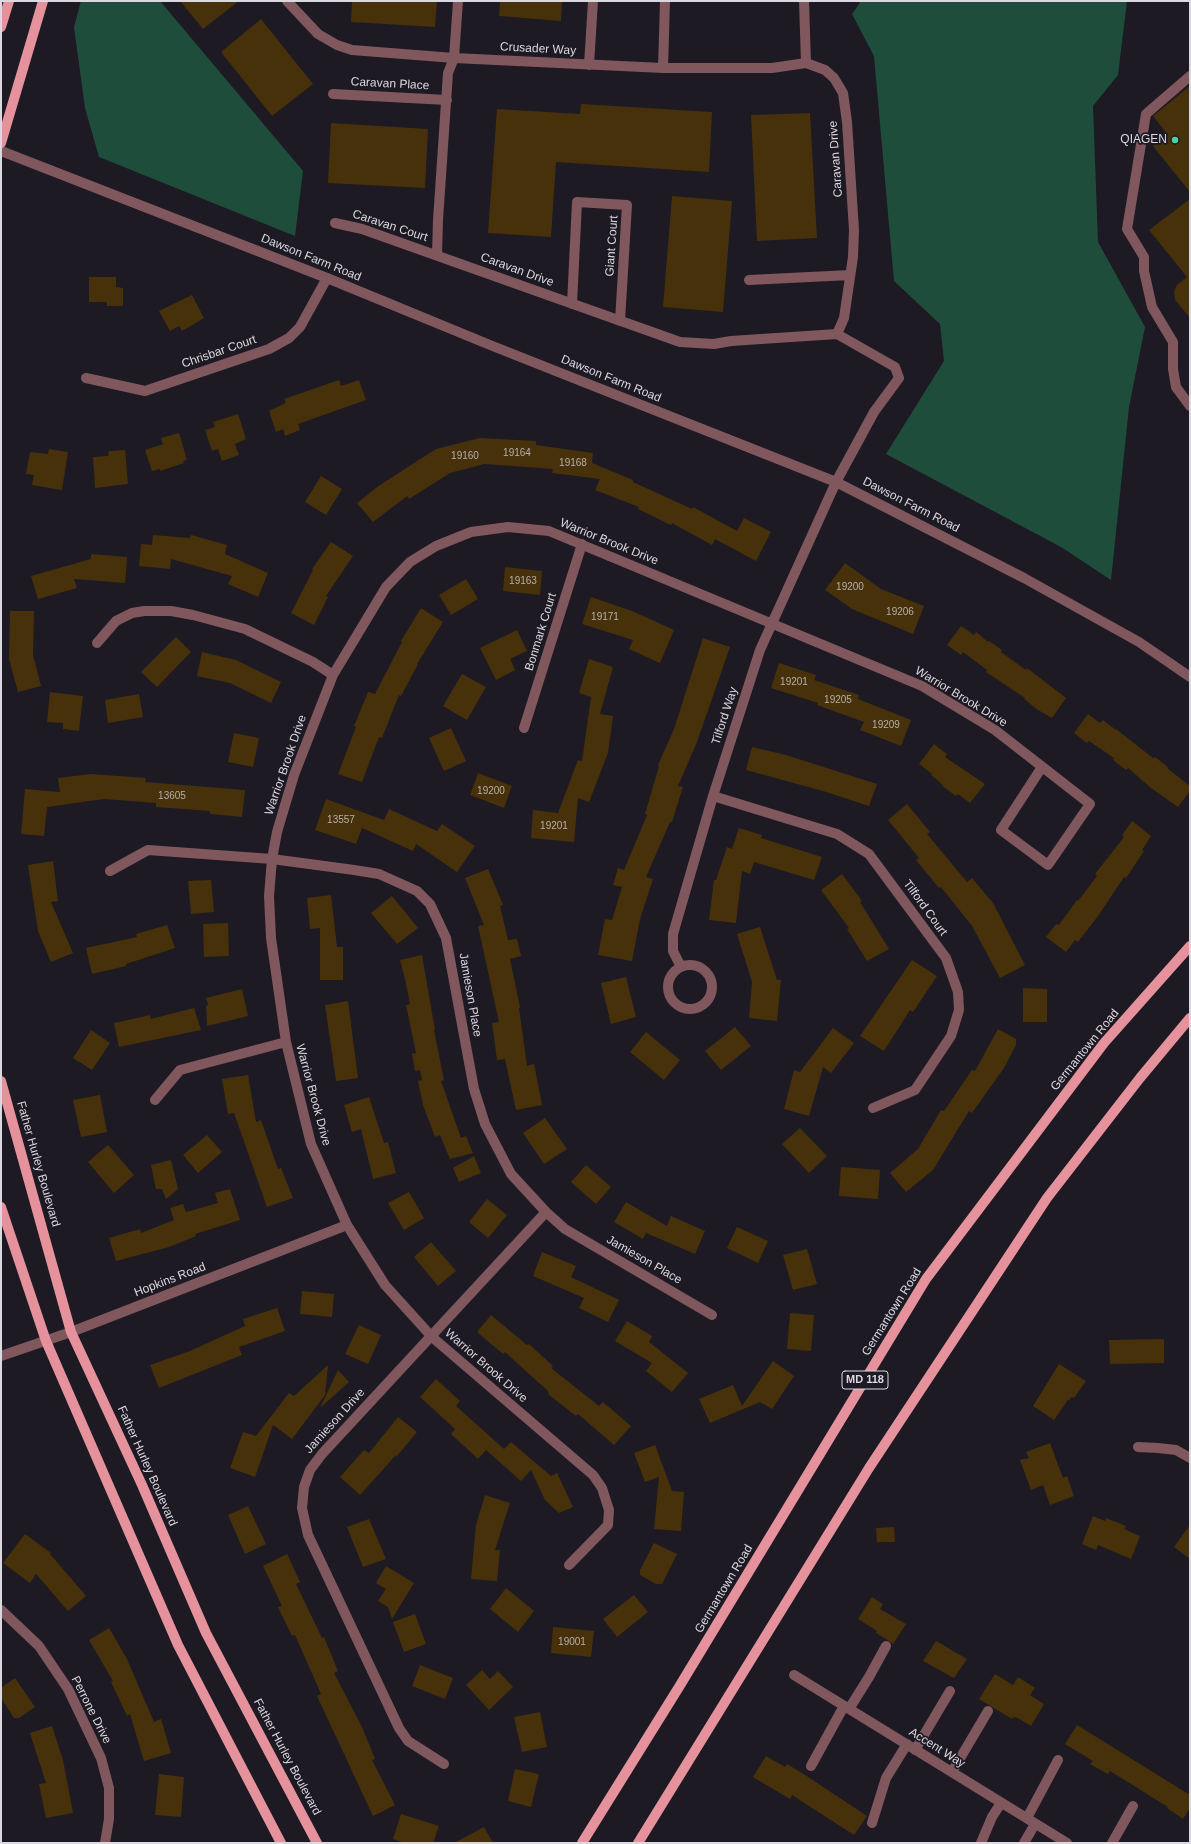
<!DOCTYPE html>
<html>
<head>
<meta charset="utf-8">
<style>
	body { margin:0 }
	#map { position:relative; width:1191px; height:1844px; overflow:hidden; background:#1d1a24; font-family:Arial,sans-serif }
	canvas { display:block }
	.frame { position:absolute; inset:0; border:2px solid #dad9df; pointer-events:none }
</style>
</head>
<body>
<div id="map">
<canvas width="1191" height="1844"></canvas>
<div class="frame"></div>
</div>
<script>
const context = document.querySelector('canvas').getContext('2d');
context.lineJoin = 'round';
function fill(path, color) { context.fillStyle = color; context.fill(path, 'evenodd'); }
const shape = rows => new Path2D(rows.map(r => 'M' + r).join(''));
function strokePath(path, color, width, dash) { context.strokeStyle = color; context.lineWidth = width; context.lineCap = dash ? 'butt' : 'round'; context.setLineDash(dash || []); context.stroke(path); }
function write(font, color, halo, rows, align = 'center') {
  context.font = font + ' Arial,sans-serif'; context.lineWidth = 3.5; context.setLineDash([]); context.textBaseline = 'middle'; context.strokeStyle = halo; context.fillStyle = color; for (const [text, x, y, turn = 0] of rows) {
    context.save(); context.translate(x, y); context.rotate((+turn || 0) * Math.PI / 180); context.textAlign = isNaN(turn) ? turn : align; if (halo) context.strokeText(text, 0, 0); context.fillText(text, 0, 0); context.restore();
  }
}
const green = shape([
	[81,1,160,1,303,171,295,236,99,157,85,108,74,27],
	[861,1,1127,1,1118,75,1093,106,1098,242,1145,327,1129,407,1111,580,1061,547,886,454,944,361,940,324,894,281,874,56,852,14]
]);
const building = shape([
	[180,1,239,1,203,29],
	[352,1,437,1,435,27,351,22],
	[500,1,562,1,561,21,499,16],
	[261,19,313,84,272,116,221,52],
	[1190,86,1190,192,1153,146,1168,135,1153,116],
	[581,104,712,112,709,172,556,162,551,237,488,233,497,109,580,114],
	[810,113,817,238,757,241,751,115],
	[331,123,428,129,425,188,328,183],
	[672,196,732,201,723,312,663,307],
	[1190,199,1190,318,1175,300,1174,291,1177,285,1187,277,1149,230],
	[89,277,116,277,116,287,123,288,123,306,107,306,107,302,89,302],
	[192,295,204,318,182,331,179,326,170,331,159,311],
	[339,380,341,386,359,380,366,400,298,424,300,430,285,436,283,429,276,432,269,411,286,403,284,399],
	[238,414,246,439,235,444,239,455,222,461,218,449,212,451,205,430,215,427,213,422],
	[179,433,187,460,183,461,184,463,160,471,160,469,152,471,145,450,163,444,161,438],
	[480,438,536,441,536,445,593,453,592,463,633,480,633,482,692,509,693,507,737,531,744,518,771,532,756,561,715,539,712,545,672,523,671,525,638,509,639,507,595,490,600,479,552,473,553,469,484,464,450,473,409,499,407,496,373,522,357,503,380,485,436,449],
	[49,449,68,452,62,490,32,485,34,475,26,474,30,452,48,454],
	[125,450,128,484,95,488,93,457,108,456,109,451],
	[321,476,342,489,326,515,305,502],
	[153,535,190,538,191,535,227,545,225,554,268,573,258,597,228,584,232,576,171,559,170,569,139,566,141,544,152,545],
	[331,542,353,556,326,596,328,597,314,625,291,613,313,570,312,569],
	[91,554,127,557,125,583,74,579,77,588,38,599,31,576,91,559],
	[845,563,881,589,924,606,913,634,852,609,825,590],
	[505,567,542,571,540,595,503,591],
	[466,579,478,599,451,615,439,595],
	[591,597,632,611,674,630,660,663,629,649,633,640,582,624],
	[421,608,443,622,417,664,418,664,401,696,399,695,382,738,379,737,362,782,338,774,356,727,354,726,368,692,375,694,402,642,401,641],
	[10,611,34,611,33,655,41,686,18,692,9,659],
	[961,626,974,635,976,632,988,642,989,641,1002,650,1001,652,1026,670,1027,668,1066,698,1052,718,1038,710,1024,699,1025,698,986,672,987,670,963,652,961,655,947,645],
	[517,630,527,651,510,659,515,670,496,680,480,648],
	[176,637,191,652,157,687,141,672],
	[703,638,730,647,697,742,678,786,683,787,672,822,670,822,646,877,653,879,640,919,632,961,598,955,605,919,612,920,622,887,613,885,618,868,624,870,647,815,645,814,659,766,658,765,674,729],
	[202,652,236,660,281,682,271,703,230,683,197,676],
	[589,659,613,667,600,714,613,716,608,753,589,802,578,798,574,842,531,838,533,810,558,813,578,760,582,761,591,697,579,693],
	[779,663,816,675,814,680,859,695,858,699,911,720,901,746,860,730,864,722,817,705,818,703,771,688],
	[462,674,486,687,467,720,443,706],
	[50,692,83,696,79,731,63,729,63,723,47,722],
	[139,694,143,717,108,723,105,700],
	[1088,714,1100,723,1103,720,1116,730,1116,729,1153,758,1155,757,1168,767,1167,768,1190,786,1190,791,1178,807,1151,788,1128,768,1126,770,1113,760,1114,758,1089,741,1087,743,1074,733],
	[451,728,466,761,444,771,429,738],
	[234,733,259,738,253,767,228,762],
	[934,744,947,754,945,757,985,784,970,803,958,794,956,796,942,786,943,785,931,775,932,774,919,764],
	[752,747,786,755,877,784,869,806,823,791,746,770],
	[478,773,512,786,504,808,470,795],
	[91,774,146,778,145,782,245,790,242,817,210,814,210,811,156,807,156,803,104,799,47,807,44,836,21,834,25,789,60,792,58,778],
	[326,799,384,820,389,809,437,831,442,824,475,846,457,872,416,844,413,851,362,828,356,844,315,830],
	[907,804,930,832,927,834,967,882,972,878,993,903,1025,965,1000,978,972,926,941,887,939,888,916,860,919,858,888,820],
	[1132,821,1151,836,1142,850,1144,851,1126,878,1124,877,1098,916,1078,942,1075,940,1066,952,1046,937,1056,924,1059,925,1077,900,1078,901,1097,876,1095,874,1124,837,1122,835],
	[739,828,762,835,761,838,822,857,814,880,754,862,750,874,742,871,736,923,709,920,714,880,716,880,727,847,732,849],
	[53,861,58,901,51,902,73,953,51,962,38,931,28,865],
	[488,869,503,905,500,906,508,940,517,939,521,956,510,959,520,1007,519,1008,527,1066,534,1064,542,1105,516,1110,505,1059,497,1060,492,1023,499,1022,478,926,484,925,465,878],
	[842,874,862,901,860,902,889,949,867,961,847,929,849,928,821,890],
	[211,880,214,912,191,914,188,881],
	[331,895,337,947,343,947,343,980,320,980,320,928,310,929,307,898],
	[392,896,418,928,397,944,371,913],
	[228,923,229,956,204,957,203,924],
	[167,925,175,948,126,964,126,966,92,974,86,948,137,937,136,934],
	[760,927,777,980,781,980,777,1021,749,1018,752,982,737,934],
	[422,955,435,1030,434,1030,444,1080,441,1081,461,1138,466,1136,473,1153,450,1159,440,1135,435,1137,423,1105,418,1081,422,1080,420,1070,415,1071,412,1054,416,1053,406,1005,410,1004,405,979,400,960],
	[912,960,937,976,913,1012,910,1010,884,1051,860,1036],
	[626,977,636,1017,611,1024,601,983],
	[1023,988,1047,989,1047,1022,1023,1022],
	[242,989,248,1016,207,1026,206,1006,208,1005,206,998],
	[348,1001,358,1078,336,1081,325,1005],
	[194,1008,201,1030,119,1047,114,1023,150,1015,151,1019],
	[735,1027,751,1046,721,1070,705,1051],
	[833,1028,854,1043,831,1073,823,1067,809,1116,784,1109,794,1070,800,1072],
	[998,1029,1016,1039,1016,1045,1004,1068,972,1113,969,1111,933,1170,906,1192,890,1173,918,1149,941,1110,944,1111,972,1070,975,1071],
	[91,1030,110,1043,92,1070,73,1058],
	[646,1032,680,1060,664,1080,630,1052],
	[248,1075,256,1122,261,1120,278,1169,281,1168,293,1198,267,1207,234,1113,228,1114,222,1079],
	[100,1095,107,1132,81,1137,73,1100],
	[369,1097,384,1143,388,1142,396,1173,373,1179,361,1129,352,1132,344,1105],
	[545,1118,567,1149,544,1164,523,1133],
	[800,1128,827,1156,809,1173,782,1144],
	[207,1135,222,1152,198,1173,183,1155],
	[108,1145,134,1175,114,1193,88,1162],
	[474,1156,481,1173,459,1182,453,1168],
	[171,1160,178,1189,166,1199,162,1189,156,1189,151,1165],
	[586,1165,611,1187,596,1204,571,1182],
	[841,1167,880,1170,878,1199,839,1196],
	[230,1189,240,1220,195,1234,196,1236,169,1247,116,1261,109,1238,140,1229,141,1233,174,1220,170,1208,183,1204,186,1212,218,1203,215,1193],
	[409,1192,424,1218,404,1230,388,1203],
	[487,1199,507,1215,488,1238,469,1222],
	[626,1202,667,1226,671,1216,705,1231,695,1254,646,1233,643,1239,614,1222],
	[737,1227,768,1241,758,1263,727,1248],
	[431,1242,456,1271,438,1286,414,1257],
	[807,1249,817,1284,793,1290,783,1255],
	[542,1252,576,1266,571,1277,619,1300,608,1322,579,1308,584,1298,533,1276],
	[302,1291,334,1294,332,1317,300,1314],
	[277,1308,285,1331,239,1347,242,1355,159,1388,150,1365,190,1351,245,1326,243,1319],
	[790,1313,814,1315,811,1351,787,1349],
	[491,1315,527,1345,529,1344,553,1366,551,1368,599,1406,603,1402,631,1426,614,1445,578,1414,576,1416,548,1394,549,1392,505,1352,503,1354,477,1332],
	[627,1321,652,1336,649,1342,688,1373,672,1392,646,1371,652,1363,615,1341],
	[359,1325,381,1335,368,1364,345,1354],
	[1164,1339,1164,1363,1110,1364,1109,1340],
	[773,1361,794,1376,772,1409,760,1402,710,1423,699,1399,733,1385,742,1406],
	[1059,1364,1086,1381,1074,1398,1071,1397,1069,1400,1068,1400,1054,1420,1033,1406],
	[328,1365,325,1395,292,1439,273,1425,255,1477,230,1468,243,1432,256,1436,289,1393,294,1396],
	[338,1370,349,1382,320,1408],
	[436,1379,460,1401,456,1406,504,1449,511,1442,551,1476,557,1473,573,1507,559,1513,545,1500,531,1470,521,1481,486,1450,478,1459,451,1434,455,1429,420,1397],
	[398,1417,417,1432,397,1456,396,1455,360,1495,340,1477,364,1450,369,1453],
	[1050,1443,1063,1478,1067,1476,1074,1496,1050,1505,1043,1485,1031,1490,1020,1460,1029,1458,1026,1452],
	[655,1445,672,1491,684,1492,681,1531,654,1529,659,1477,645,1482,634,1453],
	[485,1495,510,1503,495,1550,500,1550,497,1581,471,1579,476,1525],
	[248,1506,266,1544,245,1554,228,1515],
	[1093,1516,1105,1521,1106,1518,1126,1526,1124,1529,1140,1536,1131,1559,1098,1545,1096,1550,1082,1544],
	[369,1519,386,1559,363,1567,347,1527],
	[1190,1525,1190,1559,1174,1547],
	[894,1527,895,1542,877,1542,876,1528],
	[25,1534,51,1553,50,1554,86,1596,68,1611,36,1574,30,1583,3,1563],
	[654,1543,677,1554,662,1584,656,1584,640,1575,640,1570],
	[287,1554,300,1582,296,1584,322,1638,324,1637,338,1671,334,1673,362,1727,375,1759,372,1760,395,1805,373,1816,317,1696,321,1694,295,1635,292,1636,278,1607,282,1606,263,1566],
	[386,1566,414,1583,392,1619,388,1607,378,1601,386,1589,376,1583],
	[506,1588,534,1611,518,1632,490,1609],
	[634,1595,648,1612,617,1637,603,1619],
	[872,1597,883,1604,880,1609,906,1624,893,1644,889,1641,876,1633,877,1631,858,1619],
	[415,1614,426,1644,404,1652,393,1622],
	[553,1627,594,1631,591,1657,551,1653],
	[109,1628,127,1659,154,1722,161,1719,171,1753,144,1761,130,1714,127,1716,111,1682,113,1681,89,1640],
	[936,1641,967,1659,954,1678,923,1661],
	[420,1665,453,1678,445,1699,412,1686],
	[482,1670,490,1679,498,1671,513,1687,489,1710,466,1685],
	[995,1674,1013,1685,1018,1677,1035,1688,1030,1695,1044,1704,1031,1726,1018,1718,1014,1717,1012,1719,979,1699],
	[15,1678,35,1707,19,1718,14,1718,1,1698,1,1688],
	[540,1712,547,1747,522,1752,514,1717],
	[1077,1725,1190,1795,1190,1808,1183,1819,1167,1808,1168,1807,1110,1771,1108,1774,1090,1764,1093,1761,1065,1744],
	[52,1726,63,1760,73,1813,46,1818,39,1784,46,1783,30,1733],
	[766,1756,785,1767,787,1764,805,1775,867,1816,854,1835,792,1795,790,1799,753,1777],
	[515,1769,539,1774,531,1807,508,1801],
	[159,1774,184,1777,181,1817,155,1815],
	[401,1814,439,1826,433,1843,405,1843,393,1839],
	[484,1827,493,1843,454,1843]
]);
const minor = shape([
	[287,1,318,34,337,45,352,50,454,58,663,68,772,68,806,63],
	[589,65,593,1],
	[663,68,665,1],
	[1190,76,1146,114,1127,229,1144,257,1144,271,1152,307,1173,342,1173,369,1176,387,1190,406],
	[333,94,447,100],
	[1,151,327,278,490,345,836,482,1024,578,1139,642,1190,677],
	[335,223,362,229,680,342,714,344,731,341,837,334,844,318,853,257,854,230,847,122,843,93,834,78,825,70,806,63,804,1],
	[437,255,438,220,448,73,454,58,458,1],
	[749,280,850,275],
	[572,304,577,202,627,205,620,321],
	[86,378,145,391,269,349,289,338,300,327,327,278],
	[97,643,116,621,132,613,144,611,171,611,193,615,245,629,313,662,333,675],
	[524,728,582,544],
	[713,796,837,834,869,854,946,958,958,992,959,1010,951,1036,915,1090,873,1108],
	[110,871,148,850,272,859,354,870,379,874,417,891,430,904,446,938,474,1089,485,1124,511,1174,546,1212,565,1229,712,1315],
	'668 987a22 22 0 1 1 44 0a22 22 0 1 1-44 0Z',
	[681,967,673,951,673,934,713,796,760,650,836,482,874,412,899,378,895,367,837,334],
	[155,1100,180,1070,286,1042],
	[1,1356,71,1332,347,1225],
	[1138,1447,1158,1448,1176,1450,1190,1458],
	[569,1565,608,1525,609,1510,602,1488,593,1475,432,1337,385,1285,347,1225,311,1144,286,1042,271,938,269,896,272,859,277,832,294,775,333,675,386,587,410,562,436,546,471,532,508,527,549,531,922,686,995,730,1090,804,1048,865,1001,830,1042,767],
	[1,1610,39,1646,68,1689,101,1758,109,1788,109,1819,105,1843],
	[794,1675,1067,1843],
	[849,1709,869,1677,886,1646],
	[915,1750,950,1691],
	[444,1764,408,1741,399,1728,308,1535,302,1508,304,1487,310,1470,322,1454,546,1212],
	[811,1766,844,1706],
	[952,1772,988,1711],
	[1027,1818,1058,1760],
	[872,1823,886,1778,907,1744],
	[981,1843,992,1817,1001,1803],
	[1024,1843,1035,1824],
	[1112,1843,1133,1806]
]);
const major = shape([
	[1,27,9,1],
	[1,143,43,1],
	[1,1081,71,1332,142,1485,206,1633,317,1843],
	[1,1207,46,1341,178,1645,281,1843],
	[582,1843,679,1687,926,1279,1104,1043,1190,946],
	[638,1843,869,1468,1047,1198,1140,1078,1190,1018]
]);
const markers = [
	[1175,140,4,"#4dd39a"]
];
const numberNames = [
	["19164",517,453],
	["19160",465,456],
	["19168",573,463],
	["19163",523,581],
	["19200",850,587],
	["19206",900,612],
	["19171",605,617],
	["19201",794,682],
	["19205",838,700],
	["19209",886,725],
	["19200",491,791],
	["13605",172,796],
	["13557",341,820],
	["19201",554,826],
	["19001",572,1642]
];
const shields = [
	[865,1380,46]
];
const shieldNames = [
	["MD 118",865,1380]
];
const streetNames = [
	["Crusader Way",538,49,3],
	["Caravan Place",390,84,3],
	["Caravan Drive",836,159,-94],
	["Caravan Court",390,226,18],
	["Giant Court",612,246,-86],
	["Dawson Farm Road",311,258,22],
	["Caravan Drive",517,270,20],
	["Chrisbar Court",219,352,-19],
	["Dawson Farm Road",611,379,22],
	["Dawson Farm Road",911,505,27],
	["Warrior Brook Drive",609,542,22],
	["Bonmark Court",541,632,-73],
	["Warrior Brook Drive",961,697,31],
	["Tilford Way",725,716,-72],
	["Warrior Brook Drive",286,765,-71],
	["Tilford Court",925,908,54],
	["Jamieson Place",470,995,80],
	["Germantown Road",1085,1050,-51],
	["Warrior Brook Drive",313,1095,75],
	["Father Hurley Boulevard",38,1164,74],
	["Jamieson Place",644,1260,30],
	["Hopkins Road",170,1280,-21],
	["Germantown Road",892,1312,-58],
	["Warrior Brook Drive",486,1366,41],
	["Jamieson Drive",335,1421,-48],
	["Father Hurley Boulevard",147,1466,66],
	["Germantown Road",724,1589,-59],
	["Perrone Drive",91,1710,63],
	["Accent Way",937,1748,32],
	["Father Hurley Boulevard",287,1757,62]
];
const poiNames = [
	["QIAGEN",1167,140]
];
fill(green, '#1f4d3b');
fill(building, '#47310b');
strokePath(minor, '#80575c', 10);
strokePath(major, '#e6929d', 10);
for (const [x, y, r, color] of markers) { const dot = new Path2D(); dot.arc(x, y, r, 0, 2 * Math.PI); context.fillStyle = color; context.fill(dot); strokePath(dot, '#1d1a24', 1.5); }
write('10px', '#b5afaa', null, numberNames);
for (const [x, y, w] of shields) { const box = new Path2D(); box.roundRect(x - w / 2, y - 9, w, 18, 3); context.fillStyle = '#1d1a24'; context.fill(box); strokePath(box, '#dad9df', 1); }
write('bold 11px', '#dad9df', null, shieldNames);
write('12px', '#dad9df', '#1d1a24', streetNames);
write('12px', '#dad9df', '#1d1a24', poiNames, 'right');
</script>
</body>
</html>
